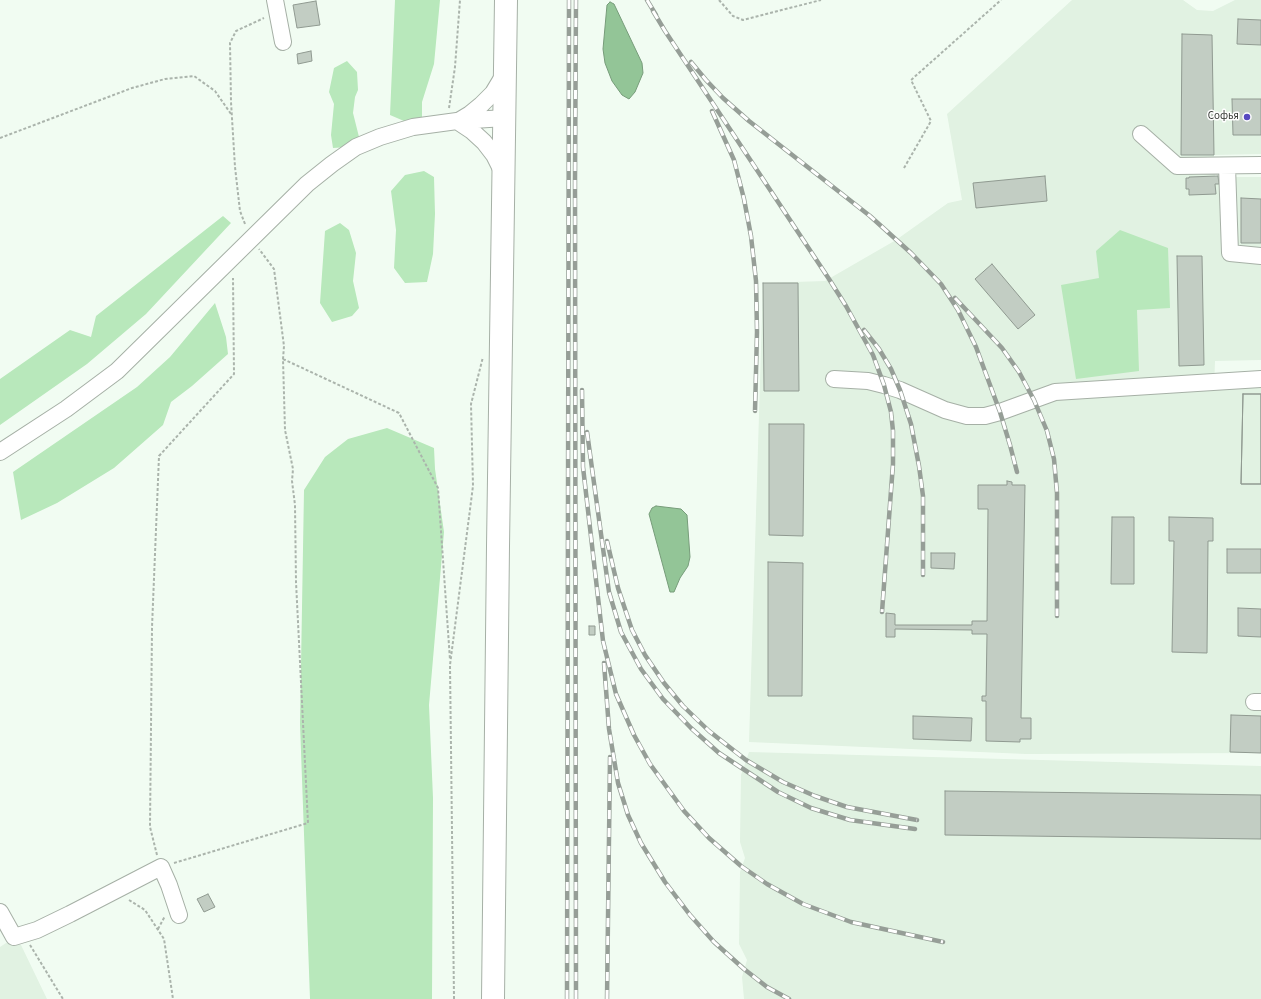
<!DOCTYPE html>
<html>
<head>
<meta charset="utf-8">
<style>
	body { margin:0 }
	canvas { display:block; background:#f1fcf2 }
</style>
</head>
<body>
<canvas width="1261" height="999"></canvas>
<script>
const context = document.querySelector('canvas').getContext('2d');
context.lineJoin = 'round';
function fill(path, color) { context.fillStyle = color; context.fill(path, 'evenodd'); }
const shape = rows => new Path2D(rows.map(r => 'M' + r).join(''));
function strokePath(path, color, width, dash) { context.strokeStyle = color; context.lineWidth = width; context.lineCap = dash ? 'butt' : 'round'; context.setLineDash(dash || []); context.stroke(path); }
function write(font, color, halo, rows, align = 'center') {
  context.font = font + ' "Source Sans 3",sans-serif'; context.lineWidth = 3; context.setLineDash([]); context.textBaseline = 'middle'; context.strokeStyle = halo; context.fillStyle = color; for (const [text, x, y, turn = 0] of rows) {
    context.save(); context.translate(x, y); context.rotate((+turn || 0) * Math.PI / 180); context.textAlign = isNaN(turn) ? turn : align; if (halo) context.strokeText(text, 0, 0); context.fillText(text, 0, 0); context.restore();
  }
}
const built = shape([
	[1072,0,1183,0,1197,10,1213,11,1235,0,1261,0,1261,154,1214,155,1215,177,1261,177,1261,360,1215,361,1214,388,1261,387,1261,753,1026,754,749,742,763,283,825,281,896,240,948,203,962,200,947,114],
	[749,752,1261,766,1261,999,744,999,742,977,747,960,739,944,740,872,745,858,740,842,741,775],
	[9,941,21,945,47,999,0,999,0,947]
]);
const green = shape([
	[395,0,440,0,434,64,422,102,422,119,404,121,390,115],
	[347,61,357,72,358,90,355,97,353,113,359,137,348,147,333,148,331,135,334,104,329,92,334,68],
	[424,171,434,177,435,214,433,254,427,282,405,283,394,268,396,230,391,191,405,175],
	[223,216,231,223,146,314,87,364,0,425,0,379,70,330,91,337,96,316],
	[340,223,349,230,356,253,353,281,359,308,352,316,332,322,320,303,325,231],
	[1120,230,1168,248,1170,308,1137,310,1139,371,1076,379,1061,285,1099,278,1096,251],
	[215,303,226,337,228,354,192,386,171,402,163,425,114,468,57,503,21,520,13,472,137,387,170,357],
	[387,428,434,448,435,469,444,532,429,705,433,798,432,999,310,999,300,724,304,490,325,457,348,439]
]);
const water = shape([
	[610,2,614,4,642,63,643,73,635,92,629,99,622,95,612,81,605,63,603,49,607,5,610,2],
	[656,506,681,509,687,515,690,557,688,566,680,578,674,592,670,592,649,514,652,508,656,506]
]);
const building = shape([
	[316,1,320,25,297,28,293,5,316,1],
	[1238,19,1261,20,1261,45,1237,44,1238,19],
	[1182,34,1212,35,1214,155,1181,155,1182,34],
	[311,51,312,61,298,64,297,54,311,51],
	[1232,99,1261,99,1261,135,1233,135,1232,99],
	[1045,176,1047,201,976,208,973,183,1045,176],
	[1218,176,1219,184,1215,184,1216,194,1189,195,1189,189,1186,189,1186,178,1189,178,1189,177,1218,176],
	[1241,198,1261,199,1261,243,1241,243,1241,198],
	[1177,256,1202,256,1204,365,1179,366,1177,256],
	[992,264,1035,315,1018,329,975,279,992,264],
	[763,283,798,283,799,391,764,391,763,283],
	[1243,394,1261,394,1261,484,1241,484,1243,394],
	[1243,394,1261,394,1261,484,1241,484,1243,394],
	[769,424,804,424,803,536,769,535,769,424],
	[1007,481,1012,482,1012,485,1025,485,1021,718,1031,718,1031,739,1020,739,1020,742,986,741,986,701,982,701,982,696,986,696,987,634,972,634,972,630,895,629,895,637,886,637,886,613,895,614,895,625,972,625,972,621,987,621,988,509,978,509,978,485,1007,485,1007,481],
	[1112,517,1134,517,1134,584,1111,584,1112,517],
	[1169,517,1213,518,1213,541,1208,541,1207,653,1172,652,1174,541,1169,541,1169,517],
	[1227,549,1261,549,1261,573,1227,573,1227,549],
	[931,553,955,553,954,569,931,568,931,553],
	[768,562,803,563,802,696,768,696,768,562],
	[1238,608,1261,609,1261,637,1238,636,1238,608],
	[589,626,595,626,595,635,589,635,589,626],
	[1231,715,1261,716,1261,753,1230,752,1231,715],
	[913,716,972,718,971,741,913,739,913,716],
	[945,791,1261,795,1261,839,945,835,945,791],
	[208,894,215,907,204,912,197,899,208,894]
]);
const path = shape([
	[719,0,733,16,743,20,821,0],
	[449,108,455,67,460,0],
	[0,138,132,88,165,79,194,76,215,91,231,114],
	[904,168,931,121,911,80,1001,0],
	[245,224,240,211,235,167,231,102,230,43,236,31,264,18],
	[283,359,399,413,438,488,450,660],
	[157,855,150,827,152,627,159,456,234,374,233,278],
	[174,863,308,823,296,582,295,505,292,481,293,469,285,430,283,359,284,346,274,269,259,249],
	[129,900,145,910,164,939,173,999],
	[158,929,165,916],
	[30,945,63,999],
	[454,999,450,665,473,486,471,404,483,357]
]);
const minor = shape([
	[275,0,283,42],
	[460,120,470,114,481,105,493,93,505,73],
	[457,121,472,131,484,142,494,155,503,173],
	[1141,134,1177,166,1261,165],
	[1227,166,1230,253,1261,256],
	[834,379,868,381,884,385,900,390,945,410,967,416,985,416,1000,412,1055,392,1261,379],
	[0,452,66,409,117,371,307,184,332,164,356,147,380,137,413,127,457,121,505,118],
	[1254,702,1261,702],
	[0,912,14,937,37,930,70,914,161,867,169,885,179,915]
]);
const highway = shape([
	[493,999,498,546,506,0]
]);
const rail = shape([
	[576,0,575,181,576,999],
	[647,0,656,15],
	[653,11,665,31,829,279,846,306,873,355,884,385,891,412,893,431,893,464,882,612],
	[691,62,706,80,723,98,749,121,870,216,911,253,941,284,958,310,976,347,1000,412,1010,445,1017,472],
	[712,111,734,160,744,199,751,236,756,281,757,332,755,411],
	[955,298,1002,348,1019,372,1034,400,1047,431,1054,459,1057,493,1057,616],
	[864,330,879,349,891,369,900,390,911,424,919,466,923,496,923,575],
	[582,390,583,467,603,641,616,694,634,735,650,764,684,811,709,838,741,866,767,884,803,904,851,922,943,942],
	[587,432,609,592,621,632,641,669,663,699,691,728,719,753,778,792,811,808,850,820,915,829],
	[607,541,618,588,632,630,645,655,664,683,683,706,709,731,746,760,783,782,815,796,847,807,917,820],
	[604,663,609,729,618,783,628,815,641,843,665,882,690,915,714,942,744,969,767,987,789,999],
	[567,999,569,0],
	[607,999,610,757]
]);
const markers = [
	[1247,117,4,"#5649c0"]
];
const poiNames = [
	["Софья",1239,117]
];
fill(built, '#e1f2e2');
fill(green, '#b8e8bb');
fill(water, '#93c597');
strokePath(water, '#779c7a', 1);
fill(building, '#c2cdc3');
strokePath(building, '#909a91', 1);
strokePath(minor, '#a6b0a6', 18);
strokePath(highway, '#a6b0a6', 24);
strokePath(path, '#abb4ac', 2, [3, 2]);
strokePath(minor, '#fff', 16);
strokePath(highway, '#fff', 22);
strokePath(rail, '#969e97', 4.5);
strokePath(rail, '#fff', 3, [9]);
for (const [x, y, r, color] of markers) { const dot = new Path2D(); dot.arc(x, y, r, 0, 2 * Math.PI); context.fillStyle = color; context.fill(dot); strokePath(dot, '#fff', 1.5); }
write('11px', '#373b37', '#fff', poiNames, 'right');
</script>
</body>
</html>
